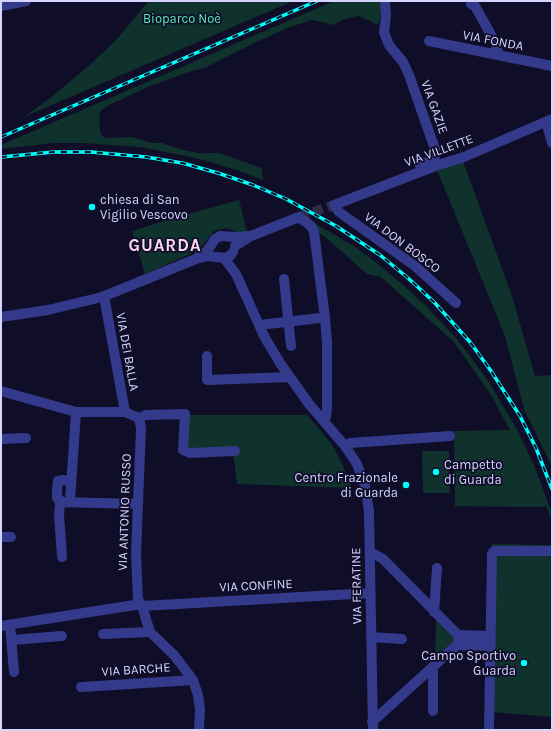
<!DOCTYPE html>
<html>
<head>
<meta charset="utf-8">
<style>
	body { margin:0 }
	#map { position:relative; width:553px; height:731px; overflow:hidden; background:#0f0d28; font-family:Karla,sans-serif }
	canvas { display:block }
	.frame { position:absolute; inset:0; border:2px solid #d4d4ff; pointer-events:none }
</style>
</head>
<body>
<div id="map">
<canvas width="553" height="731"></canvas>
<div class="frame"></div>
</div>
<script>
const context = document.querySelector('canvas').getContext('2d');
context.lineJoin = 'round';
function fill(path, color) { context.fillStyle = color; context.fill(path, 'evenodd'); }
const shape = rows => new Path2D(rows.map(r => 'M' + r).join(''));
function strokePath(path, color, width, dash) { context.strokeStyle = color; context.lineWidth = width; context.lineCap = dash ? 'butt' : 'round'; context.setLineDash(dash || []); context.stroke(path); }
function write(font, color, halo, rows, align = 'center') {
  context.font = font + ' Karla,sans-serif'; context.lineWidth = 3.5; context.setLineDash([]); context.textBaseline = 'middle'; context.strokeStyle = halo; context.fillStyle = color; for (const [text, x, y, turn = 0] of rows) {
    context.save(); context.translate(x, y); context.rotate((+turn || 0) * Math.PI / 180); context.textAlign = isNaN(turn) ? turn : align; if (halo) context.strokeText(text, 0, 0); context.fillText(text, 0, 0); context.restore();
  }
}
const green = shape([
	[149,1,293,1,24,117,53,96,93,62,116,40],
	[334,1,382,1,382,10,378,25,359,16,342,20,334,25,312,20,290,27,256,42,205,68,192,71,150,86,105,107,101,111,99,116,100,121,99,126,102,136,106,138,132,137,152,143,163,143,173,147,188,151,198,153,219,153,262,168,263,180,237,170,196,158,140,147,82,143,53,143,1,149,1,145],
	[463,161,512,296,535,376,552,375,552,467,524,409,505,336,437,170],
	[239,200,247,232,237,232,226,228,214,231,199,250,145,274,132,231,184,215],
	[308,219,355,247,377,263,409,290,429,309,457,339,489,382,516,428,534,465,552,513,552,522,547,507,414,506,455,506,454,431,510,430,491,395,454,342,381,277,367,274,324,236,297,223],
	[185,415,307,415,322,432,335,449,344,468,352,488,237,484,233,452,179,453],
	[422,451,449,451,450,493,423,493],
	[492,544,552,545,552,717,492,712],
	[436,616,454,636,455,640,435,660]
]);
const minorTunnel = shape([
	[299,217,334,205]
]);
const minor = shape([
	[385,1,386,16,384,32,389,45,403,62,409,75,435,149,435,157,432,160,420,165],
	[471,4,475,6,495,42,499,55],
	[1,6,26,1],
	[429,41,552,66],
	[549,120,547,125,552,143],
	[235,246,251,236,299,217,311,226,314,232,325,318,327,343,327,409,326,417,324,420],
	[198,257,207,251,215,239,220,236,236,237,249,236],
	[224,258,236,274,264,336,280,363,309,404,345,446,357,464,365,486,369,511,373,730],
	[284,279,291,346],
	[104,296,125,412],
	[456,303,415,266,339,212,334,205,438,165,464,157,552,119],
	[1,317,48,310,102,297,196,259,208,256,224,258,230,256,233,252],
	[259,325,320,318],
	[207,356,207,380,289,377],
	[1,391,76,412,125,412,139,418],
	[139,418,141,428,136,554,138,599,142,606,150,632,174,655,193,680,198,695,200,709,199,730],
	[139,418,146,415,185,414,183,450,190,453,235,451],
	[1,439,26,438],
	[345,446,350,443,450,436],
	[71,481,63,480,58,481,57,492,57,498,62,502,137,504],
	[62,502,60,505,59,514,62,557],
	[70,502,76,412],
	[1,537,11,537],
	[370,553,374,554,383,559,458,635,459,638,457,645,372,722],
	[142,606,371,593],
	[434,612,437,568],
	[10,625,14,672],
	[1,626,141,604],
	[103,634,150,632],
	[458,635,490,636],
	[371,637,402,639],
	[12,640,62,636],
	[457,645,490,646],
	[81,687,193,680],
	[433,711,433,667],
	[489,730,492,554,494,551,552,551]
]);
const rail = shape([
	[1,137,317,1],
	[1,157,54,152,91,152,146,157,182,163,218,173,253,185,286,199,336,226,380,255,408,278,434,302,470,342,491,371,520,416,536,448,552,489]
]);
const markers = [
	[92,207,4,"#00fffb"],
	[436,472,4,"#00fffb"],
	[406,485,4,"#00fffb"],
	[524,663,4,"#00fffb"]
];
const parkNames = [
	["Bioparco Noè",182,19]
];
const streetNames = [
	["VIA FONDA",493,41,11],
	["VIA GAZIE",434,107,70],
	["VIA VILLETTE",439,151,-20],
	["VIA DON BOSCO",402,243,37],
	["VIA DEI BALLA",127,352,80],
	["VIA ANTONIO RUSSO",125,512,-88],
	["VIA CONFINE",256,586,-3],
	["VIA FERATINE",357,586,-91],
	["VIA BARCHE",136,670,-4]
];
const poiNames = [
	["chiesa di San",100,200],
	["Vigilio Vescovo",100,215],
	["Campetto",444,465],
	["di Guarda",444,480],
	["Centro Frazionale",398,478,"right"],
	["di Guarda",398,493,"right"],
	["Campo Sportivo",516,656,"right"],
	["Guarda",516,671,"right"]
];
const districtNames = [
	["GUARDA",165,246]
];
fill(green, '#0f322d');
strokePath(minorTunnel, '#2d2b48', 10, [10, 5]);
strokePath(minor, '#343a8b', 10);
strokePath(rail, '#00fffb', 3.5);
strokePath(rail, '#0f0d28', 2, [6]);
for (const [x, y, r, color] of markers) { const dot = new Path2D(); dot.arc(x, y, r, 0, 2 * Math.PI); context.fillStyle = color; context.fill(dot); strokePath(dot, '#0f0d28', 1.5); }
write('13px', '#54ebb4', '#0f0d28', parkNames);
write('13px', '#d4d4ff', '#0f0d28', streetNames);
write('13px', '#d4d4ff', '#0f0d28', poiNames, 'left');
context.letterSpacing = '1px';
write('bold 17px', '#ffd6f5', '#0f0d28', districtNames);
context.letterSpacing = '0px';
</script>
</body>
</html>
